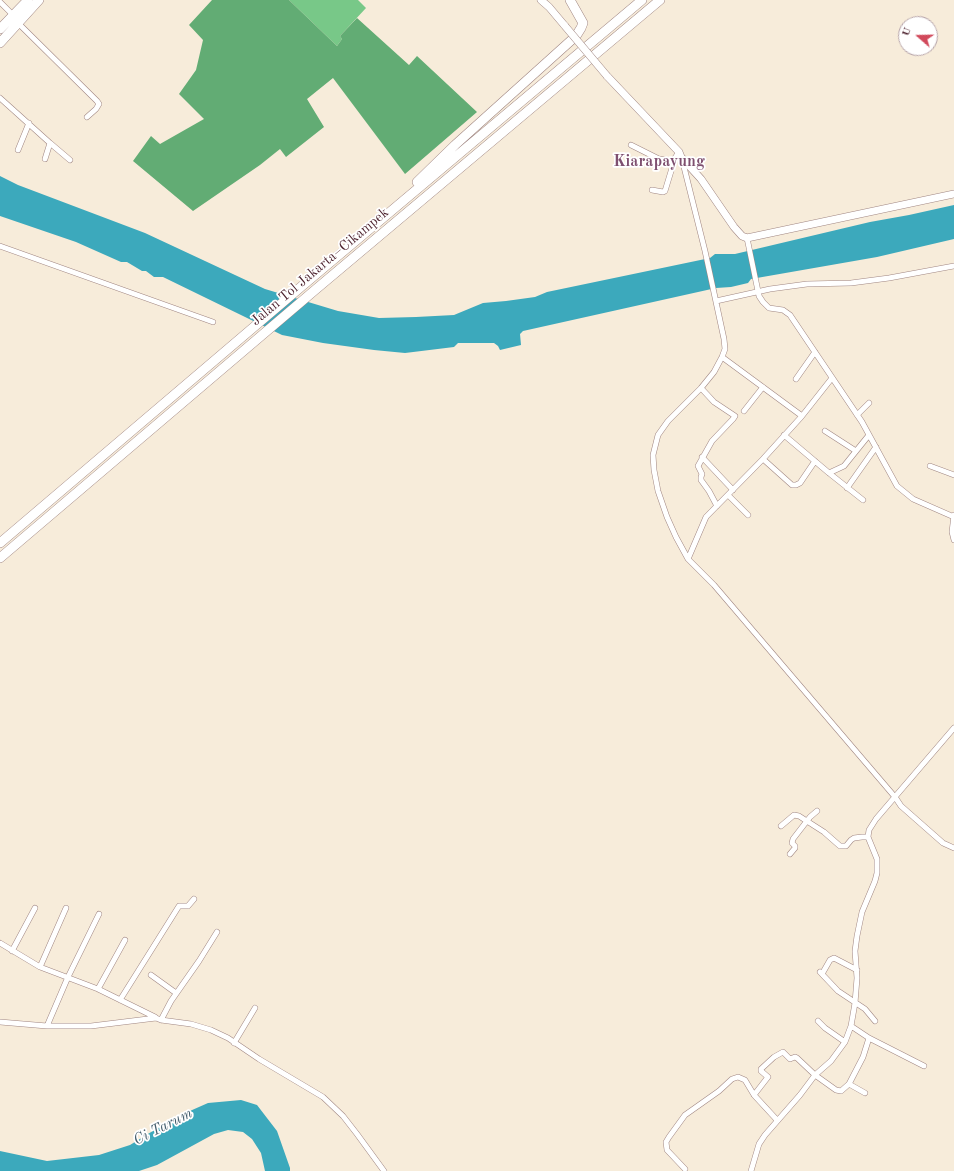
<!DOCTYPE html>
<html>
<head>
<meta charset="utf-8">
<style>
	body { margin:0 }
	#map { position:relative; width:954px; height:1171px; overflow:hidden; background:#f7ecda; font-family:"Old Standard TT",serif }
	canvas { display:block }
	.north { position:absolute; left:898px; top:16px; width:40px; height:40px; box-sizing:border-box; background:#fff; border:1px solid #b7a5aa; border-radius:50%; rotate:290deg; font-size:11px; font-weight:700; line-height:16px; text-align:center; color:#4a1f2b }
	.north::after { content:''; display:block; margin:auto; width:14px; height:18px; background:#d1495b; clip-path:polygon(50% 0,100% 100%,50% 72%,0 100%) }
</style>
</head>
<body>
<div id="map">
<canvas width="954" height="1171"></canvas>
<div class="north">U</div>
</div>
<script>
const context = document.querySelector('canvas').getContext('2d');
context.lineJoin = 'round';
function fill(path, color) { context.fillStyle = color; context.fill(path, 'evenodd'); }
const shape = rows => new Path2D(rows.map(r => 'M' + r).join(''));
function strokePath(path, color, width, dash) { context.strokeStyle = color; context.lineWidth = width; context.lineCap = dash ? 'butt' : 'round'; context.setLineDash(dash || []); context.stroke(path); }
function write(font, color, halo, rows, align = 'center') {
  context.font = font + ' "Old Standard TT",serif'; context.lineWidth = 3.5; context.setLineDash([]); context.textBaseline = 'middle'; context.strokeStyle = halo; context.fillStyle = color; for (const [text, x, y, turn = 0] of rows) {
    context.save(); context.translate(x, y); context.rotate((+turn || 0) * Math.PI / 180); context.textAlign = isNaN(turn) ? turn : align; if (halo) context.strokeText(text, 0, 0); context.fillText(text, 0, 0); context.restore();
  }
}
const green = shape([
	[289,0,358,0,366,8,340,36,342,39,337,46]
]);
const forest = shape([
	[212,0,289,0,337,46,342,39,340,36,357,18,409,65,417,56,477,112,405,174,333,78,307,99,324,127,286,157,280,149,260,165,193,211,133,161,151,136,160,144,204,119,179,94,196,70,203,40,189,25]
]);
const water = shape([
	[0,176,18,185,145,233,265,289,338,311,379,318,416,317,454,315,483,303,506,301,535,297,547,292,710,258,715,254,735,254,870,222,909,215,954,205,954,239,877,257,751,279,748,283,731,287,716,288,523,331,520,334,521,345,500,350,498,346,494,343,458,343,454,347,405,353,374,350,323,343,282,335,163,277,154,277,146,271,142,271,127,262,121,262,76,242,0,216],
	[241,1100,257,1105,277,1131,290,1168,290,1171,265,1171,261,1153,252,1139,243,1132,228,1130,214,1134,157,1165,139,1171,0,1171,0,1151,47,1161,99,1155,130,1145,174,1118,208,1103]
]);
const street = shape([
	[0,2,13,15],
	[18,23,97,101,99,104,96,109,87,117],
	[0,98,50,143,45,159],
	[50,143,70,160],
	[631,145,659,159,673,161],
	[18,150,29,123],
	[682,159,705,251,724,339,725,349,722,357,714,372,701,388,668,421,658,435,653,455,654,470,658,491,667,517,676,537,688,559,714,585,895,797,901,806,943,843,954,848],
	[652,190,663,192,665,191,672,168,673,161,679,152],
	[747,238,759,296,763,302,769,308,783,310,790,315,862,422,897,486,913,499,954,517],
	[0,246,213,322],
	[716,301,770,289,807,284,851,283,889,278,954,266],
	[722,357,802,416],
	[796,379,815,352],
	[701,388,714,402,735,416,733,419,712,441,698,466,702,474,701,477,701,480,709,491,717,506],
	[744,411,763,387],
	[857,415,869,403],
	[825,431,856,451],
	[784,435,829,473,863,500],
	[702,457,733,490],
	[763,459,792,485,796,485,800,483,815,461],
	[930,466,954,475],
	[829,473,844,466,869,435],
	[847,488,876,447],
	[728,495,748,515],
	[954,515,952,532,954,540],
	[688,559,706,517,763,459,802,416,832,378],
	[781,826,794,815,799,816,824,832,840,846,846,846,851,840,854,838,862,837,868,837],
	[790,854,795,848,795,846,792,843,793,839,810,817,817,811],
	[0,943,40,967,98,989,155,1017],
	[12,951,35,908],
	[40,967,66,908],
	[820,972,838,991,865,1009,875,1021],
	[822,974,830,960,834,958,857,970],
	[151,975,176,993],
	[98,989,125,940],
	[120,1000,179,906,188,906,194,899],
	[161,1020,171,1001,199,961,217,932],
	[818,1021,825,1028,845,1042],
	[0,1022,47,1026,91,1026,156,1018,161,1020,191,1024,211,1030,228,1038,259,1059,323,1097,343,1116,357,1134,384,1171],
	[47,1026,68,977,99,914],
	[851,1026,869,1038,924,1066],
	[234,1043,255,1008],
	[849,1084,865,1093],
	[754,1095,768,1077,761,1071,761,1069,774,1057,783,1052,790,1059,795,1057,797,1058,815,1075,836,1090,841,1091,849,1084,863,1057,869,1038],
	[685,1169,667,1150,666,1142,669,1137,685,1115,719,1091,732,1079,738,1077,745,1080,754,1095,777,1120],
	[751,1171,759,1144,765,1135,800,1095,815,1075,831,1061,845,1042,851,1026,855,1003,857,978,855,951,857,936,862,912,875,881,877,873,877,859,868,837,869,830,876,819,954,728]
]);
const secondary = shape([
	[541,0,549,7,565,26],
	[607,76,679,152,681,157,701,179,734,227,742,236,747,238,954,194]
]);
const highway = shape([
	[0,29,28,0],
	[0,43,39,0],
	[417,182,455,145,576,36,581,28,583,23,570,0],
	[0,543,302,286,642,0],
	[0,558,315,290,660,0]
]);
const secondaryBridge = shape([
	[565,26,607,76]
]);
const streetNames = [
	["Jalan Tol Jakarta–Cikampek",320,267,-40]
];
const waterNames = [
	["Ci Tarum",163,1127,-27]
];
const quarterNames = [
	["Kiarapayung",659,162]
];
fill(green, '#78c888');
fill(forest, '#62ac74');
fill(water, '#3ca9bc');
strokePath(street, '#a08682', 6);
strokePath(secondary, '#a08682', 8);
strokePath(highway, '#a08682', 10);
strokePath(street, '#fff', 5);
strokePath(secondary, '#fff', 7);
strokePath(highway, '#fff', 9);
strokePath(secondaryBridge, '#a08682', 8, []);
strokePath(secondaryBridge, '#fff', 7);
write('14px', '#4a1f2b', '#fff', streetNames);
write('italic 15px', '#445d6c', '#fff', waterNames);
write('bold 16px', '#7e4f6f', '#fff', quarterNames);
</script>
</body>
</html>
